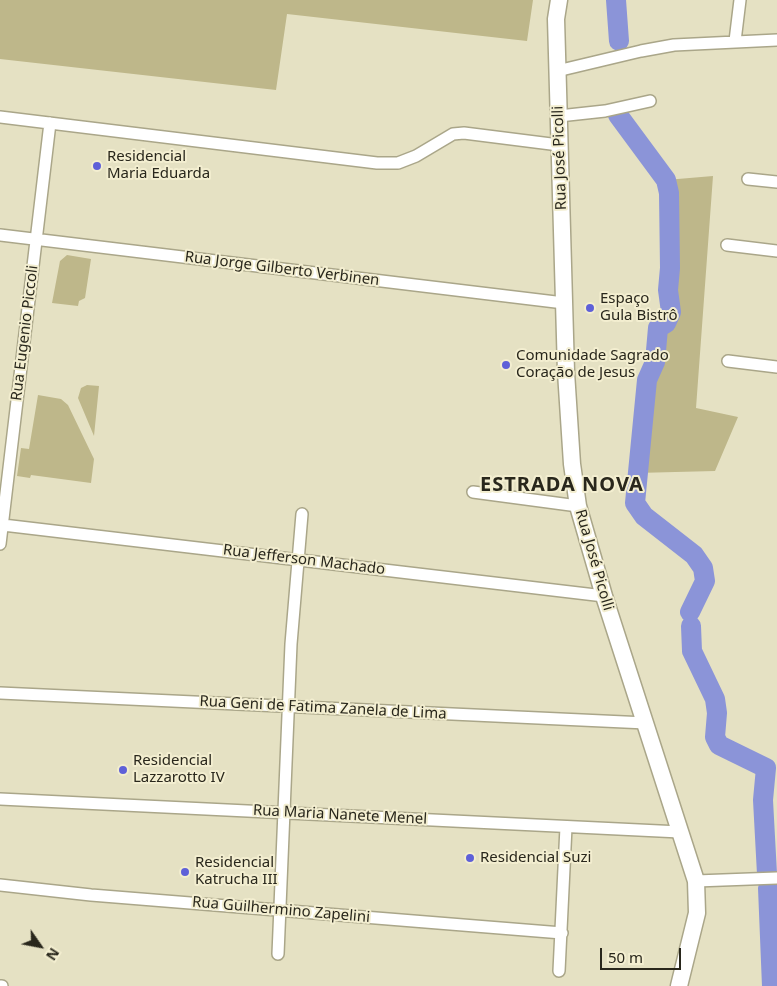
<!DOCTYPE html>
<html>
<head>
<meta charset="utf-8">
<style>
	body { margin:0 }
	#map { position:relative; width:777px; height:986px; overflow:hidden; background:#e5e1c3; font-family:"Noto Sans",sans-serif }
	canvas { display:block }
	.north { position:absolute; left:15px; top:921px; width:50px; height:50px; -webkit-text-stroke:4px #f3eed0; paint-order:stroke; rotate:123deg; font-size:14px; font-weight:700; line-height:20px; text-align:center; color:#29271c }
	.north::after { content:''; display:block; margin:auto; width:18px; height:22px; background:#29271c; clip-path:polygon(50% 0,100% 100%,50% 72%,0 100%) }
	.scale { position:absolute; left:600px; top:948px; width:81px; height:22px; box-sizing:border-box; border:2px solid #29271c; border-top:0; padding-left:6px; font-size:15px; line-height:18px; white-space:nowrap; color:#29271c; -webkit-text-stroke:4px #f3eed0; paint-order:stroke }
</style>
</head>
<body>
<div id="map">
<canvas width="777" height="986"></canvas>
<div class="north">N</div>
<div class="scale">50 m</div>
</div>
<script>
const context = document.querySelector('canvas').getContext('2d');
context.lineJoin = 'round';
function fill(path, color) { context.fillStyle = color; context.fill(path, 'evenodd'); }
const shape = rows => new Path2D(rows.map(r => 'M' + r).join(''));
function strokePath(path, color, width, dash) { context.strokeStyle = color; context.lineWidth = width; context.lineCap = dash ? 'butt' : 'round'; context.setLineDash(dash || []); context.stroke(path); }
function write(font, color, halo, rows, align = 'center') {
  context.font = font + ' "Noto Sans",sans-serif'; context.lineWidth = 4; context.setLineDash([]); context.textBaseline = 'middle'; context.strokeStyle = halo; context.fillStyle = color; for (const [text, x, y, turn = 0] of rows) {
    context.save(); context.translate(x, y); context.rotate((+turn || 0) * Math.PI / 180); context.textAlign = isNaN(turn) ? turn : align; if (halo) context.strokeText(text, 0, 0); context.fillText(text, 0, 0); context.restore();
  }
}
const green = shape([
	[0,0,533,0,527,41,287,14,276,90,0,59],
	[713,176,696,408,738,417,715,471,636,473,647,380,655,362,658,328,666,323,671,312,668,290,670,268,670,215,666,180],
	[67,255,91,259,85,298,79,301,78,306,52,303,60,261],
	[87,385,99,386,94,436,78,398,81,388],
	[38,395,61,399,68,405,94,459,91,483,31,475,30,478,17,476,21,448,29,449]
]);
const river = shape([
	[616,0,619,41],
	[618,115,666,180,669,193,670,268,668,290,671,312,666,323,658,328,655,362,647,380,635,503,644,516,694,555,703,568,705,581,690,612],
	[691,626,692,651,715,699,717,713,715,737,719,745,766,768,763,800,767,874],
	[768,888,772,986]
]);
const street = shape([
	[735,41,740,0],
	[557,71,641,51,674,45,777,40],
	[559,116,605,111,650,101],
	[0,117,377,163,398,163,416,156,453,134,464,133,559,145],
	[748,179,777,182],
	[0,235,564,303],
	[727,245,777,251],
	[728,361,777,367],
	[473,492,578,506],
	[3,525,604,596],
	[0,544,50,123],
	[0,693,646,723],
	[0,799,680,832],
	[696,881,777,878],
	[0,885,91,895,562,933],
	[278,954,291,644,302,514],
	[559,971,566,827],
	[0,986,2,986]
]);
const secondary = shape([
	[559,0,556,19,557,54,566,372,572,464,578,506,604,596,696,881,697,913,679,986]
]);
const markers = [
	[97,166,5,"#5e60d8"],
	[590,308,5,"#5e60d8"],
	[506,365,5,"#5e60d8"],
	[123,770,5,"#5e60d8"],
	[470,858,5,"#5e60d8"],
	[185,872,5,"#5e60d8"]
];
const poiNames = [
	["Residencial",107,157],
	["Maria Eduarda",107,174],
	["Espaço",600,299],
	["Gula Bistrô",600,316],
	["Comunidade Sagrado",516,356],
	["Coração de Jesus",516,373],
	["Residencial",133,761],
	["Lazzarotto IV",133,778],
	["Residencial Suzi",480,858],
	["Residencial",195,863],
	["Katrucha III",195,880]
];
const streetNames = [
	["Rua José Picolli",560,158,-92],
	["Rua Jorge Gilberto Verbinen",282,269,7],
	["Rua Eugenio Piccoli",25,333,-83],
	["Rua Jefferson Machado",304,560,7],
	["Rua José Picolli",594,560,74],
	["Rua Geni de Fatima Zanela de Lima",323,708,3],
	["Rua Maria Nanete Menel",340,815,3],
	["Rua Guilhermino Zapelini",281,910,5]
];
const districtNames = [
	["ESTRADA NOVA",562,485]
];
fill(green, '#beb78a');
strokePath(river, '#8b94d8', 20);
strokePath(street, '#aaa689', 14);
strokePath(secondary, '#aaa689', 19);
strokePath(street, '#fff', 11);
strokePath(secondary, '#fff', 16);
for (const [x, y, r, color] of markers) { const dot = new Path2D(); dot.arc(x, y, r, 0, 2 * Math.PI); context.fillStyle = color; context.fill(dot); strokePath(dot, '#f3eed0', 2); }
write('15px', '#29271c', '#f3eed0', poiNames, 'left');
write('15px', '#29271c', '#f3eed0', streetNames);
context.letterSpacing = '1px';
write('bold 20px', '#29271c', '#f3eed0', districtNames);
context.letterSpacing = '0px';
</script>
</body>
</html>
